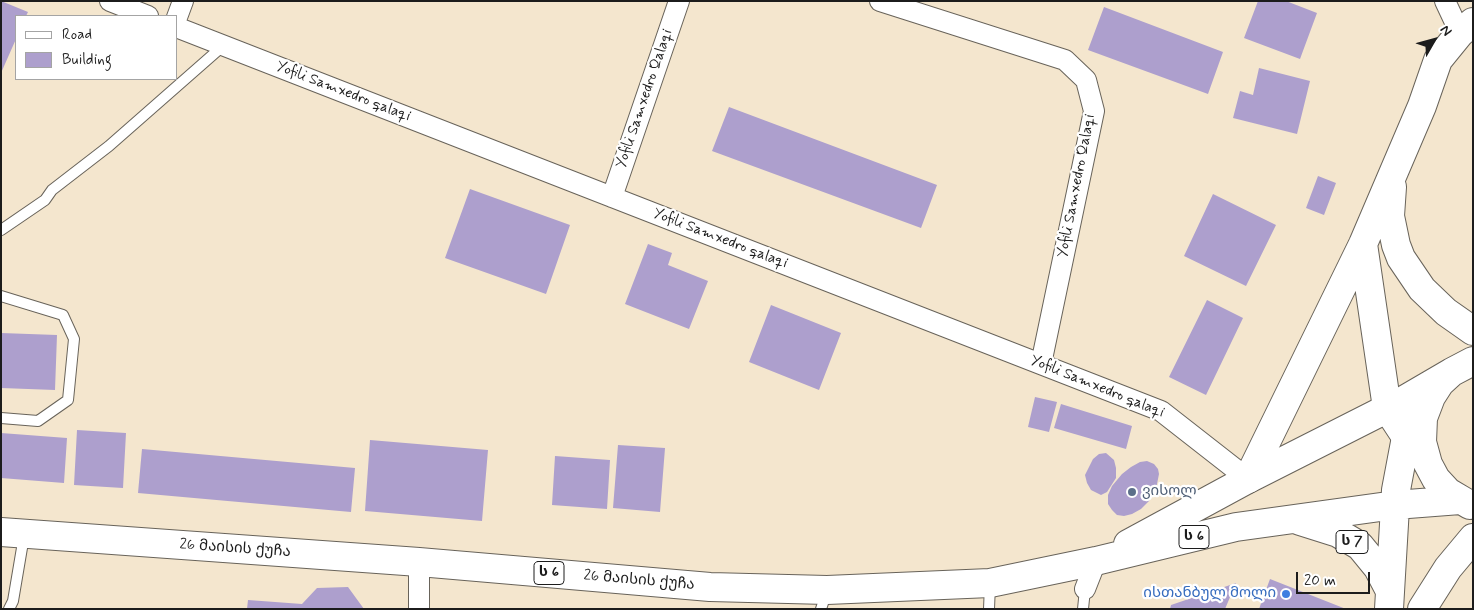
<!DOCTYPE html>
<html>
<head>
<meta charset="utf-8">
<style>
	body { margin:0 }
	#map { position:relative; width:1474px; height:610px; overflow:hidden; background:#f4e6ce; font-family:Mynerve,sans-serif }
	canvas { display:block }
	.frame { position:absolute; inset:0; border:2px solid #1c1c1c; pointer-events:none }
	.legend { position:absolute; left:15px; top:15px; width:162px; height:65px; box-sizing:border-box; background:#fff; border:1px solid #a4a4a4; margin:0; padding:6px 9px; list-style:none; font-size:15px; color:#1c1c1c }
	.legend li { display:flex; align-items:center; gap:10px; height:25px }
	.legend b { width:25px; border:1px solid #a4a4a4 }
	.north { position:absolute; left:1409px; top:15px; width:50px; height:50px; -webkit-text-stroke:4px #fff; paint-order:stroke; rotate:52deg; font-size:14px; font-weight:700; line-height:20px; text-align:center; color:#1c1c1c }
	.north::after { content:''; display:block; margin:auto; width:18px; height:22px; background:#1c1c1c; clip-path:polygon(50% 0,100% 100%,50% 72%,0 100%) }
	.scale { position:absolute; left:1296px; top:572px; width:74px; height:22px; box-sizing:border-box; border:2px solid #1c1c1c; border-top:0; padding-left:6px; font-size:15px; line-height:18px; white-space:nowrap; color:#1c1c1c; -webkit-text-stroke:4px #fff; paint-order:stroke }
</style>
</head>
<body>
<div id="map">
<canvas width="1474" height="610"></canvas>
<div class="frame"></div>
<ul class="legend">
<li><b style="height:6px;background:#fff"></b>Road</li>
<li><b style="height:14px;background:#ad9fcd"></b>Building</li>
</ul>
<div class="north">N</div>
<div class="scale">20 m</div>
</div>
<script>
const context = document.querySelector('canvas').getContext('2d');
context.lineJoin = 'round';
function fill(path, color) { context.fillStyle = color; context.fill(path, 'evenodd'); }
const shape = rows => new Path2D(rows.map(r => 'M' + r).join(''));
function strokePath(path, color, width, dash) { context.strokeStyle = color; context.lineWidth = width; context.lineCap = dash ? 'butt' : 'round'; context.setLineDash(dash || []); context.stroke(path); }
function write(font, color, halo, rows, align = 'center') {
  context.font = font + ' Mynerve,"Noto Sans Georgian",sans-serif'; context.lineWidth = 4.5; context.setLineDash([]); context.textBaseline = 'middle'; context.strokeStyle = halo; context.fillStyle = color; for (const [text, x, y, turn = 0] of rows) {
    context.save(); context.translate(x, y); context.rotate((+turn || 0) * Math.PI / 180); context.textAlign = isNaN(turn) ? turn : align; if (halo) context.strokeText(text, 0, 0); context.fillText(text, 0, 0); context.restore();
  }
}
const building = shape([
	[1,1,28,12,26,16,16,16,16,39,1,73],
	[1258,1,1286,1,1317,13,1300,59,1244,38],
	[1104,7,1223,52,1208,94,1088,50],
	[1259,68,1310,81,1297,134,1233,118,1240,91,1253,95],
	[729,107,937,185,921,228,712,151],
	[1318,176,1336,183,1324,215,1306,208],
	[470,189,570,225,546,294,445,258],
	[1213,194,1276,225,1246,286,1184,256],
	[648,244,672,253,668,265,708,281,689,329,625,304],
	[1207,300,1243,318,1206,395,1169,377],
	[771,305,841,333,819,390,749,362],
	[1,333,57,335,55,390,1,388],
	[1035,397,1057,402,1049,432,1028,427],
	[1061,404,1132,426,1126,449,1054,428],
	[77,430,126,433,123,488,74,485],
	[1,433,67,438,64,483,1,478],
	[370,440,488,450,482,521,365,511],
	[618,445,665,448,660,512,613,508],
	[142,449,355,468,351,512,138,493],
	[1106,453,1114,460,1116,468,1116,478,1107,492,1101,495,1091,490,1087,483,1085,475,1093,459,1099,454],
	[555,456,610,460,607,509,552,505],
	[1147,461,1154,464,1158,469,1159,474,1156,489,1149,501,1141,509,1132,514,1124,516,1117,515,1112,510,1108,504,1108,495,1112,486,1122,474,1131,467,1140,462],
	[1270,579,1346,609,1259,609],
	[1236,583,1225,609,1170,609,1171,605],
	[348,587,364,609,247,609,248,600,302,604,317,588]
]);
const service = shape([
	[1,230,45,200,52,190,109,146,224,45],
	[1,296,63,315,74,339,68,400,38,421,1,418],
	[9,609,13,601,24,536],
	[821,609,827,591],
	[989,609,990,584],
	[1083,609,1085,589]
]);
const minor = shape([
	[110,1,148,16],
	[880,1,1065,60,1086,80,1094,111,1041,364],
	[1445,1,1460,33],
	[176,20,183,1],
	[176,27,1161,411,1248,479],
	[612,197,679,1],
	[1085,589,1096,561],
	[419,609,419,562]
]);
const secondary = shape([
	[1392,187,1390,216,1396,245,1401,258,1422,289,1446,312,1473,331],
	[1363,244,1387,408,1406,437,1420,455],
	[1248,479,1363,244,1422,106,1438,60,1460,33,1473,22]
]);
const trunk = shape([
	[1470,505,1448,492,1436,479,1428,464,1422,442,1423,418,1431,397,1440,383,1452,372,1473,361],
	[1300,521,1338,533,1360,546,1378,568,1390,591],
	[1,532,419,562,710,587,827,590,990,583,1096,561,1236,527,1395,505,1460,500],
	[1128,544,1248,479,1404,400,1452,372],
	[1389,609,1396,490,1406,437,1431,397],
	[1422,609,1448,568,1473,538]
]);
const markers = [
	[1132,492,5,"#5c6f8a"],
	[1286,594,5,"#3f7fe0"]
];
const shields = [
	[1194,537,30],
	[1352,542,32],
	[549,573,30]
];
const shieldNames = [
	["ს 6",1194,537],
	["ს 7",1352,542],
	["ს 6",549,573]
];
const streetNames = [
	["Yofili Samxedro qalaqi",343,92,21],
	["Yofili Samxedro Qalaqi",645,99,-71],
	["Yofili Samxedro Qalaqi",1077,186,-79],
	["Yofili Samxedro qalaqi",720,239,21],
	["Yofili Samxedro qalaqi",1097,387,22],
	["26 მაისის ქუჩა",235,549,4],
	["26 მაისის ქუჩა",639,581,5]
];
const serviceNames = [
	["ვისოლ",1142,492]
];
const shopNames = [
	["ისთანბულ მოლი",1276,594]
];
fill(building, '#ad9fcd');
strokePath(service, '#68635a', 12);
strokePath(minor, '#68635a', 22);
strokePath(secondary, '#68635a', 30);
strokePath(trunk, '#68635a', 30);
strokePath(service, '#fff', 10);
strokePath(minor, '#fff', 20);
strokePath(secondary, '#fff', 28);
strokePath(trunk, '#fff', 28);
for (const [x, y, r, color] of markers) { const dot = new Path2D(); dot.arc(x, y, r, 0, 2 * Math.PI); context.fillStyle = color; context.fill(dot); strokePath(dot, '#fff', 2); }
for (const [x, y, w] of shields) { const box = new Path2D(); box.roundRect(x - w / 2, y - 11.5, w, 23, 4); context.fillStyle = '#fff'; context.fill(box); strokePath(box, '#1c1c1c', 1); }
write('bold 14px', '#1c1c1c', null, shieldNames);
write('15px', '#1c1c1c', '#fff', streetNames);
write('15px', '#4e5e75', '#fff', serviceNames, 'left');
write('15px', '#366cbe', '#fff', shopNames, 'right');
</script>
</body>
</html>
